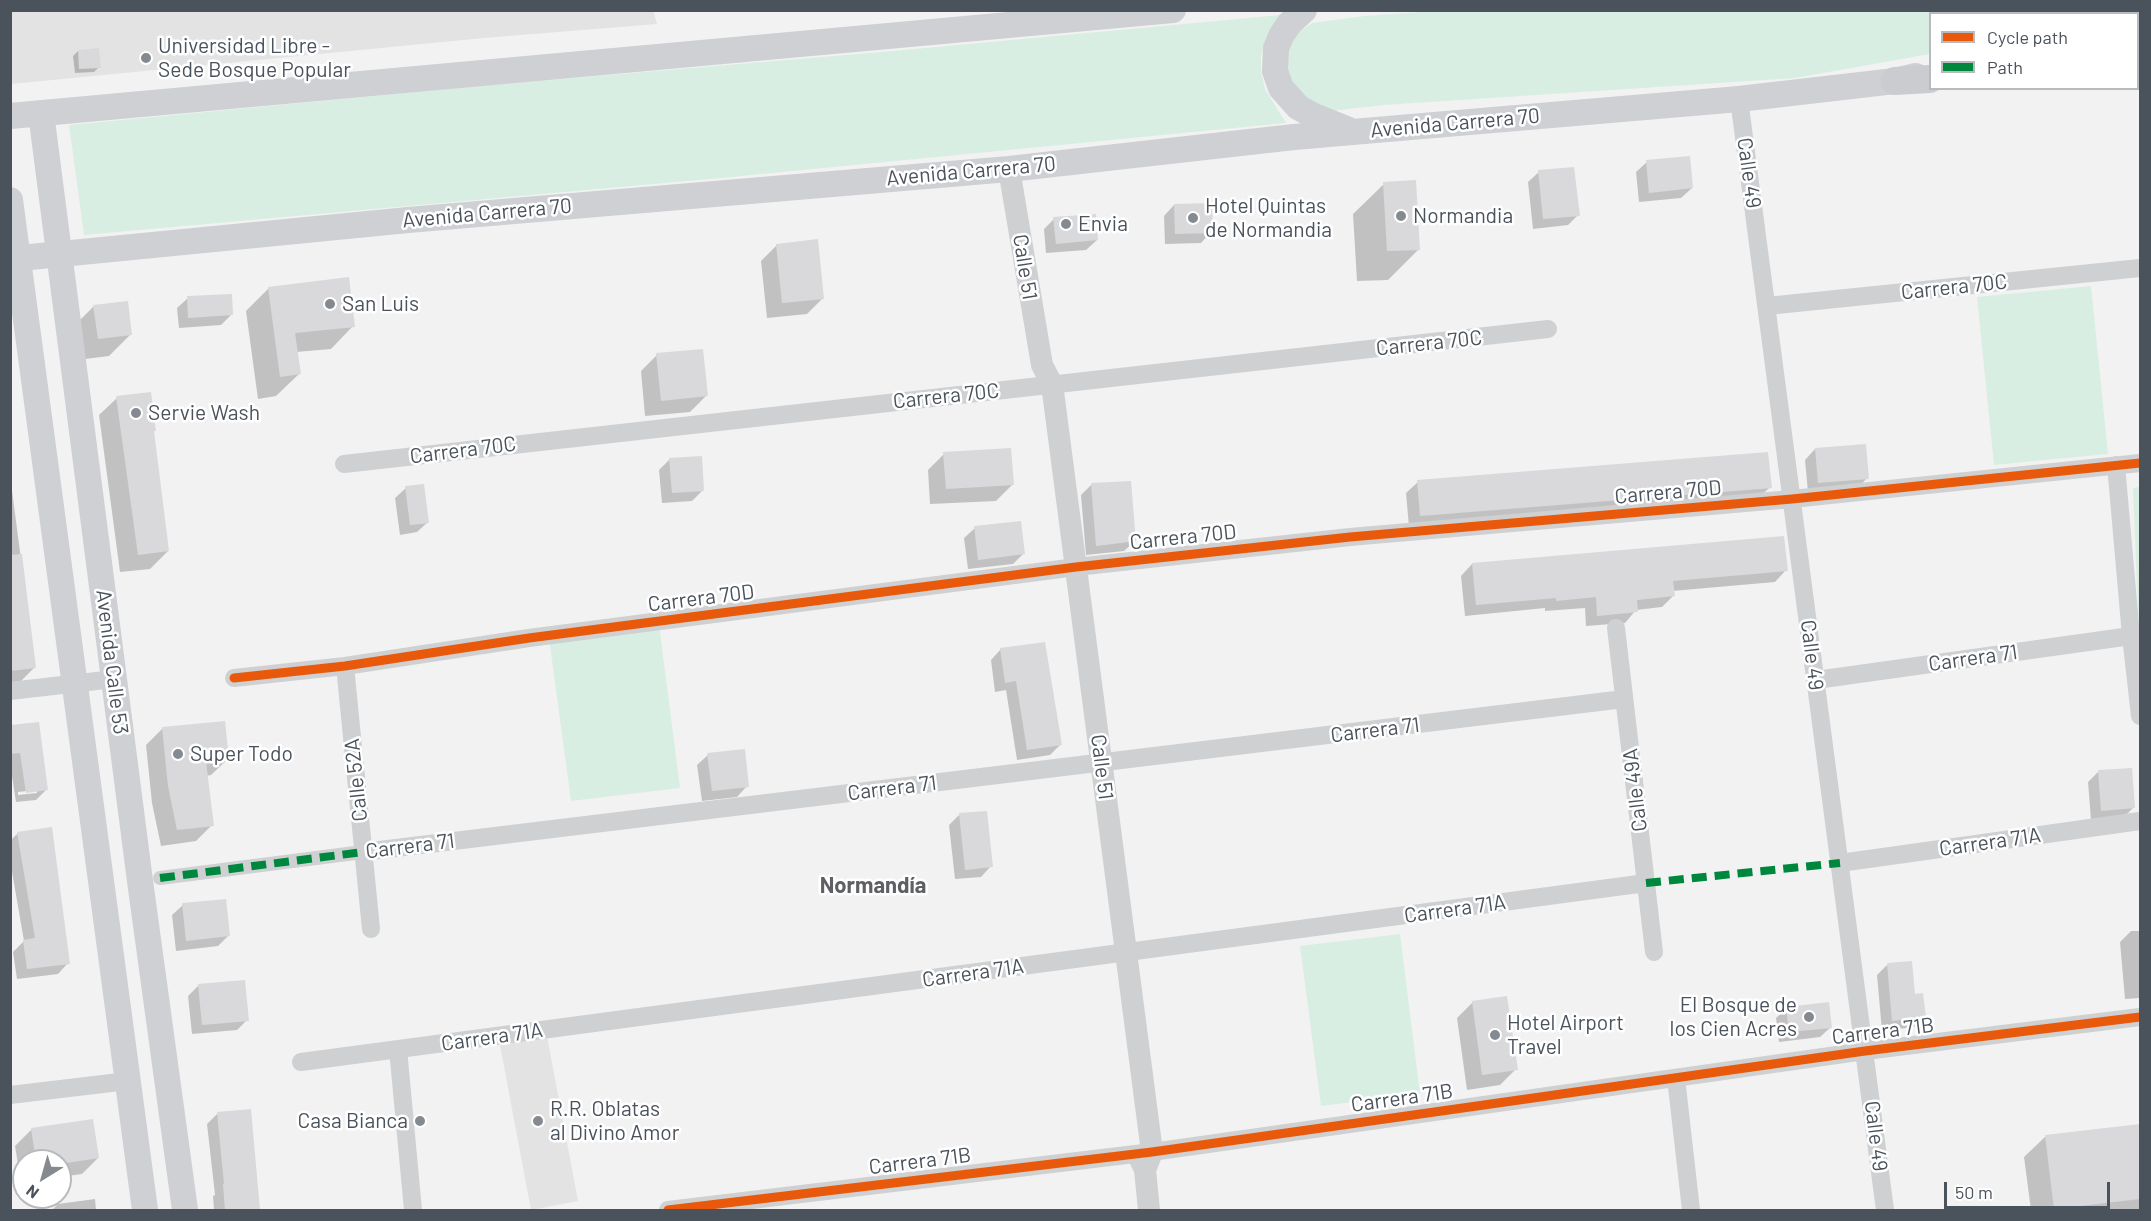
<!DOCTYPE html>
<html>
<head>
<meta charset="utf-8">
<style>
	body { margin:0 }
	#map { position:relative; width:2151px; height:1221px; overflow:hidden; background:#f2f2f2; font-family:Barlow,sans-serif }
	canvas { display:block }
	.frame { position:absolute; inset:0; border:12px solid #4a525c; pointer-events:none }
	.legend { position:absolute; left:1929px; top:12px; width:210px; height:78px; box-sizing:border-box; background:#fff; border:2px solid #b7babe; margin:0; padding:8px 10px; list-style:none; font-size:18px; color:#4a525c }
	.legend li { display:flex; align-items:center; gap:12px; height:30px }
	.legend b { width:30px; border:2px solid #b7babe }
	.north { position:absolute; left:12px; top:1149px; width:60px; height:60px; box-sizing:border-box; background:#fff; border:2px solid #b7babe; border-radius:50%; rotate:217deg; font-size:16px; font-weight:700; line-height:24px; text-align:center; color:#4a525c }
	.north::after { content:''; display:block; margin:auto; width:21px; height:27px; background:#858a90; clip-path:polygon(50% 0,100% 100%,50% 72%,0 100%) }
	.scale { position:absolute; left:1944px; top:1182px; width:166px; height:27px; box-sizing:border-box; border:3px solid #4a525c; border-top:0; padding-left:8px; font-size:18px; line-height:21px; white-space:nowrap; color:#4a525c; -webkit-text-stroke:4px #fff; paint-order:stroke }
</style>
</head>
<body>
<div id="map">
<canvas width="2151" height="1221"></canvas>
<div class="frame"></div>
<ul class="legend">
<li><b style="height:8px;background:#e8590c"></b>Cycle path</li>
<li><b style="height:8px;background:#00873e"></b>Path</li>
</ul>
<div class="north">N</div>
<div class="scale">50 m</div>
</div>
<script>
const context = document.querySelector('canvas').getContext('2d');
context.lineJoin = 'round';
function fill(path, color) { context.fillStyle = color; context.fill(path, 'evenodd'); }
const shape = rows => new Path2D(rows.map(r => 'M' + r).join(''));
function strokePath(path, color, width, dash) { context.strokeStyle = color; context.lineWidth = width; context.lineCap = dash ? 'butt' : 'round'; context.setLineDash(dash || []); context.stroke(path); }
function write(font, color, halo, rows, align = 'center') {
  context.font = font + ' Barlow,sans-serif'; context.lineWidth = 5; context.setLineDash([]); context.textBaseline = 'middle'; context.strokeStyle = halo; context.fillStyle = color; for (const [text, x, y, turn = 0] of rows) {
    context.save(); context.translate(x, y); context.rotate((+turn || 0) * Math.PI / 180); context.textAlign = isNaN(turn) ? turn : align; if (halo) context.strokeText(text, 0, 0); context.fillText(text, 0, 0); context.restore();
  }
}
const education = shape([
	[653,10,657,24,484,38,11,84,11,11],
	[546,1031,578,1201,531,1210,499,1040]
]);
const green = shape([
	[1434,11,2140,11,2140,16,2138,16,2138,14,1930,14,1930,54,1795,78,1384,105,1331,111,1302,95,1289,78,1284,60,1291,38,1312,23,1364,16],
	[1280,15,1266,37,1261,56,1261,71,1265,89,1286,123,721,178,84,235,69,125,489,85,893,51],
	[2091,286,2108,454,1994,465,1977,297],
	[2140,487,2140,656,2133,488],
	[659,624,680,788,571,801,549,638],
	[1400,934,1420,1094,1321,1106,1300,946]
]);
const shadow = shape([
	[78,51,99,67,94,72,75,73,73,56],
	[1647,162,1692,188,1681,198,1639,202,1636,172],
	[1539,172,1578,215,1568,225,1533,229,1528,182],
	[1384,184,1419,249,1388,280,1357,281,1353,214],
	[1174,205,1211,232,1201,243,1165,244,1164,216],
	[1054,219,1097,240,1086,250,1046,253,1044,229],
	[777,245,823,298,807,314,767,318,761,261],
	[269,288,353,326,331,349,296,352,299,374,276,396,258,399,246,311],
	[188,298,231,315,221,325,179,328,177,308],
	[94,306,130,335,109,356,77,360,73,327],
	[657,355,706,396,690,412,645,416,641,371],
	[117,398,152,432,168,551,150,569,120,572,99,415],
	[1815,449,1867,478,1857,489,1808,492,1805,460],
	[944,454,1012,485,996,501,930,504,928,470],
	[670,459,703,490,692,501,662,503,659,470],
	[10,475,35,667,14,688,10,689],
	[1418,482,1770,487,1758,499,1409,527,1406,493],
	[1091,485,1135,541,1124,551,1086,555,1081,495],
	[406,488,428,522,417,532,400,535,395,498],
	[975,528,1023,554,1013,564,968,569,964,538],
	[1472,564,1786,570,1775,582,1672,591,1673,596,1662,607,1636,610,1625,623,1586,626,1585,608,1545,611,1545,608,1465,616,1461,576],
	[1001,649,1060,745,1050,755,1017,760,1006,690,995,692,991,660],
	[10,726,47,789,36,800,16,802,10,763],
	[37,790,37,793,18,795,18,792],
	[162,729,228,759,211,775,206,776,212,825,196,841,161,846,152,803,146,745],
	[708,755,747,786,737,797,702,801,697,765],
	[2098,772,2133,808,2123,818,2091,820,2088,782],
	[959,815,991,866,981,877,955,879,949,825],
	[18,833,68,963,58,974,17,979,13,952,24,941,10,860,10,841],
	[183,905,229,935,218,946,176,951,172,915],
	[2131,931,2140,931,2140,998,2125,999,2120,942],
	[1887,965,1913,996,1925,1017,1914,1027,1882,1031,1877,975],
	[199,985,247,1020,237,1030,192,1034,188,996],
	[1473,1002,1516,1069,1500,1085,1467,1090,1457,1018],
	[1787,1008,1831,1027,1820,1037,1779,1042,1776,1018],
	[249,1110,258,1210,214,1210,213,1196,215,1195,207,1124,218,1113],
	[92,1121,98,1158,82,1174,60,1177,60,1161,24,1161,24,1182,21,1183,15,1146,31,1130],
	[2140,1125,2140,1210,2031,1210,2024,1157,2046,1136],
	[95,1199,96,1210,52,1210,58,1204]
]);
const building = shape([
	[99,48,101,68,79,69,78,50],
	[1690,156,1693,188,1649,193,1646,160],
	[1574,167,1580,216,1543,219,1538,170],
	[1416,180,1420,250,1387,251,1383,182],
	[1212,203,1213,233,1175,234,1174,204],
	[1096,214,1098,240,1056,244,1053,217],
	[818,239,824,299,782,303,776,244],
	[349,277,355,327,295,333,301,374,280,377,268,287],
	[232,294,233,315,188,318,187,296],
	[128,301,132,335,98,339,93,305],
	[703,349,708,396,661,401,656,353],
	[151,392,156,431,154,431,169,551,138,555,116,396],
	[1866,444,1869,479,1818,483,1815,448],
	[1011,448,1014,485,946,489,943,452],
	[1768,452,1772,488,1420,516,1417,480],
	[702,456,704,491,672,493,669,458],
	[1131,481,1136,541,1096,546,1091,483],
	[424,484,429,523,410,525,405,486],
	[1021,521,1025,554,978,560,974,526],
	[1784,536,1788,571,1673,581,1675,596,1637,600,1638,612,1597,616,1596,597,1556,601,1556,598,1476,605,1472,563],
	[22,554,36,668,10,671,10,555],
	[1045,642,1062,745,1027,750,1016,681,1005,683,1000,648],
	[225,721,229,759,206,762,214,826,177,830,168,786,162,727],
	[39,722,48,790,26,793,20,753,10,754,10,725],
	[745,749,749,787,712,791,707,753],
	[2132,768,2135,808,2101,811,2098,770],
	[987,811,993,867,965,870,959,813],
	[52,827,70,964,27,969,23,940,35,938,17,832],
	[226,899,230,936,186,941,182,903],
	[1912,961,1915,994,1923,993,1926,1017,1892,1021,1887,963],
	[245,980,249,1021,202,1025,198,984],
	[1507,996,1518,1070,1482,1075,1472,1001],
	[1829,1002,1832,1028,1789,1032,1786,1007],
	[251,1109,260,1210,225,1210,223,1184,224,1184,217,1112],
	[93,1119,99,1158,60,1164,60,1161,36,1161,31,1128],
	[2140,1124,2140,1199,2054,1209,2045,1135]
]);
const pedestrian = shape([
	[160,878,363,852]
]);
const minor = shape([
	[1739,99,1885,1210],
	[1767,306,2140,268],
	[344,464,1548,329],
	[2116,465,2131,636,2140,716],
	[1616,628,1654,952],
	[345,666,371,929],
	[234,678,345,666,529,638,1076,567,1350,537,1792,499,2140,463],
	[1816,680,2131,636],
	[10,691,114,679],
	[363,852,1624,699],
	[1840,863,2140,821],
	[398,1049,413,1210],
	[301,1062,1646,883],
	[1676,1078,1691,1210],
	[10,1095,128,1081],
	[668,1210,1152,1152,1865,1051,2140,1017]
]);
const tertiary = shape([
	[1009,169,1042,365,1052,384,1152,1152,1145,1170],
	[1139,1157,1145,1170,1149,1210]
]);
const secondary = shape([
	[1304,10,1289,24,1281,36,1276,48,1275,71,1281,88,1298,107,1312,115,1349,130],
	[2138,33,2140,33],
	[41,113,140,881,185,1210],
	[10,116,1173,10],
	[10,200,145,1210],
	[10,259,408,220,1009,169,1294,137,1739,99,1895,81,1916,76]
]);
const primary = shape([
	[2138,64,2140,64],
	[1895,81,1930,79]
]);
const quiet = shape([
	[160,878,363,852],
	[1646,883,1840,863]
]);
const cycleway = shape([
	[234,678,345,666,529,638,1076,567,1350,537,1792,499,2140,463],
	[668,1210,1152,1152,1865,1051,2140,1017]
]);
const markers = [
	[146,58,6,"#858a90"],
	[1401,216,6,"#858a90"],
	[1193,218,6,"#858a90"],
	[1066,224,6,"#858a90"],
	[330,304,6,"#858a90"],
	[136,413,6,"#858a90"],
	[178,754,6,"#858a90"],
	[1809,1017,6,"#858a90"],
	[1495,1035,6,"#858a90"],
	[420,1121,6,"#858a90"],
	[538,1121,6,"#858a90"]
];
const poiNames = [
	["Universidad Libre -",158,46],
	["Sede Bosque Popular",158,70],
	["Hotel Quintas",1205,206],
	["de Normandia",1205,230],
	["Normandia",1413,216],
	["Envia",1078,224],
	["San Luis",342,304],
	["Servie Wash",148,413],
	["Super Todo",190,754],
	["El Bosque de",1797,1005,"right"],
	["los Cien Acres",1797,1029,"right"],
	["Hotel Airport",1507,1023],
	["Travel",1507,1047],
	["R.R. Oblatas",550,1109],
	["al Divino Amor",550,1133],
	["Casa Bianca",408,1121,"right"]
];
const streetNames = [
	["Avenida Carrera 70",1455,123,-5],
	["Avenida Carrera 70",971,171,-5],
	["Calle 49",1749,173,82],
	["Avenida Carrera 70",487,213,-5],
	["Calle 51",1025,267,81],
	["Carrera 70C",1954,287,-6],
	["Carrera 70C",1429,343,-6],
	["Carrera 70C",946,396,-6],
	["Carrera 70C",463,450,-7],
	["Carrera 70D",1668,492,-5],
	["Carrera 70D",1183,537,-6],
	["Carrera 70D",701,598,-7],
	["Calle 49",1812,655,83],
	["Carrera 71",1973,658,-8],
	["Avenida Calle 53",112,662,83],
	["Carrera 71",1375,730,-7],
	["Calle 51",1102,767,83],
	["Calle 52A",356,780,-96],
	["Carrera 71",892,788,-7],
	["Calle 49A",1635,790,-97],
	["Carrera 71A",1990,842,-8],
	["Carrera 71",410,846,-7],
	["Carrera 71A",1455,909,-8],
	["Carrera 71A",973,973,-8],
	["Carrera 71B",1883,1031,-7],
	["Carrera 71A",492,1037,-8],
	["Carrera 71B",1402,1098,-8],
	["Calle 49",1876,1136,83],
	["Carrera 71B",920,1161,-7]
];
const neighbourhoodNames = [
	["Normandía",873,886]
];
fill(education, '#e4e3e3');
fill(green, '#d9eee3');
fill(shadow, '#0003');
fill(building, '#d9d9db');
strokePath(pedestrian, '#ced0d2', 14);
strokePath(minor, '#ced0d2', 18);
strokePath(tertiary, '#ced0d2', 22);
strokePath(secondary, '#ced0d3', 26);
strokePath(primary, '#cacccf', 28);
strokePath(quiet, '#00873e', 8, [15, 8]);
strokePath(cycleway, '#e8590c', 9);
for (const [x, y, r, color] of markers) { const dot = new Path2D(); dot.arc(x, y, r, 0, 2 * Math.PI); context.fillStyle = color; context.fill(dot); strokePath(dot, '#fff', 2); }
write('21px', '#4a525c', '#fff', poiNames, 'left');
write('21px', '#4a525c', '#fff', streetNames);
write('bold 22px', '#5e6065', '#fff', neighbourhoodNames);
</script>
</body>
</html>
